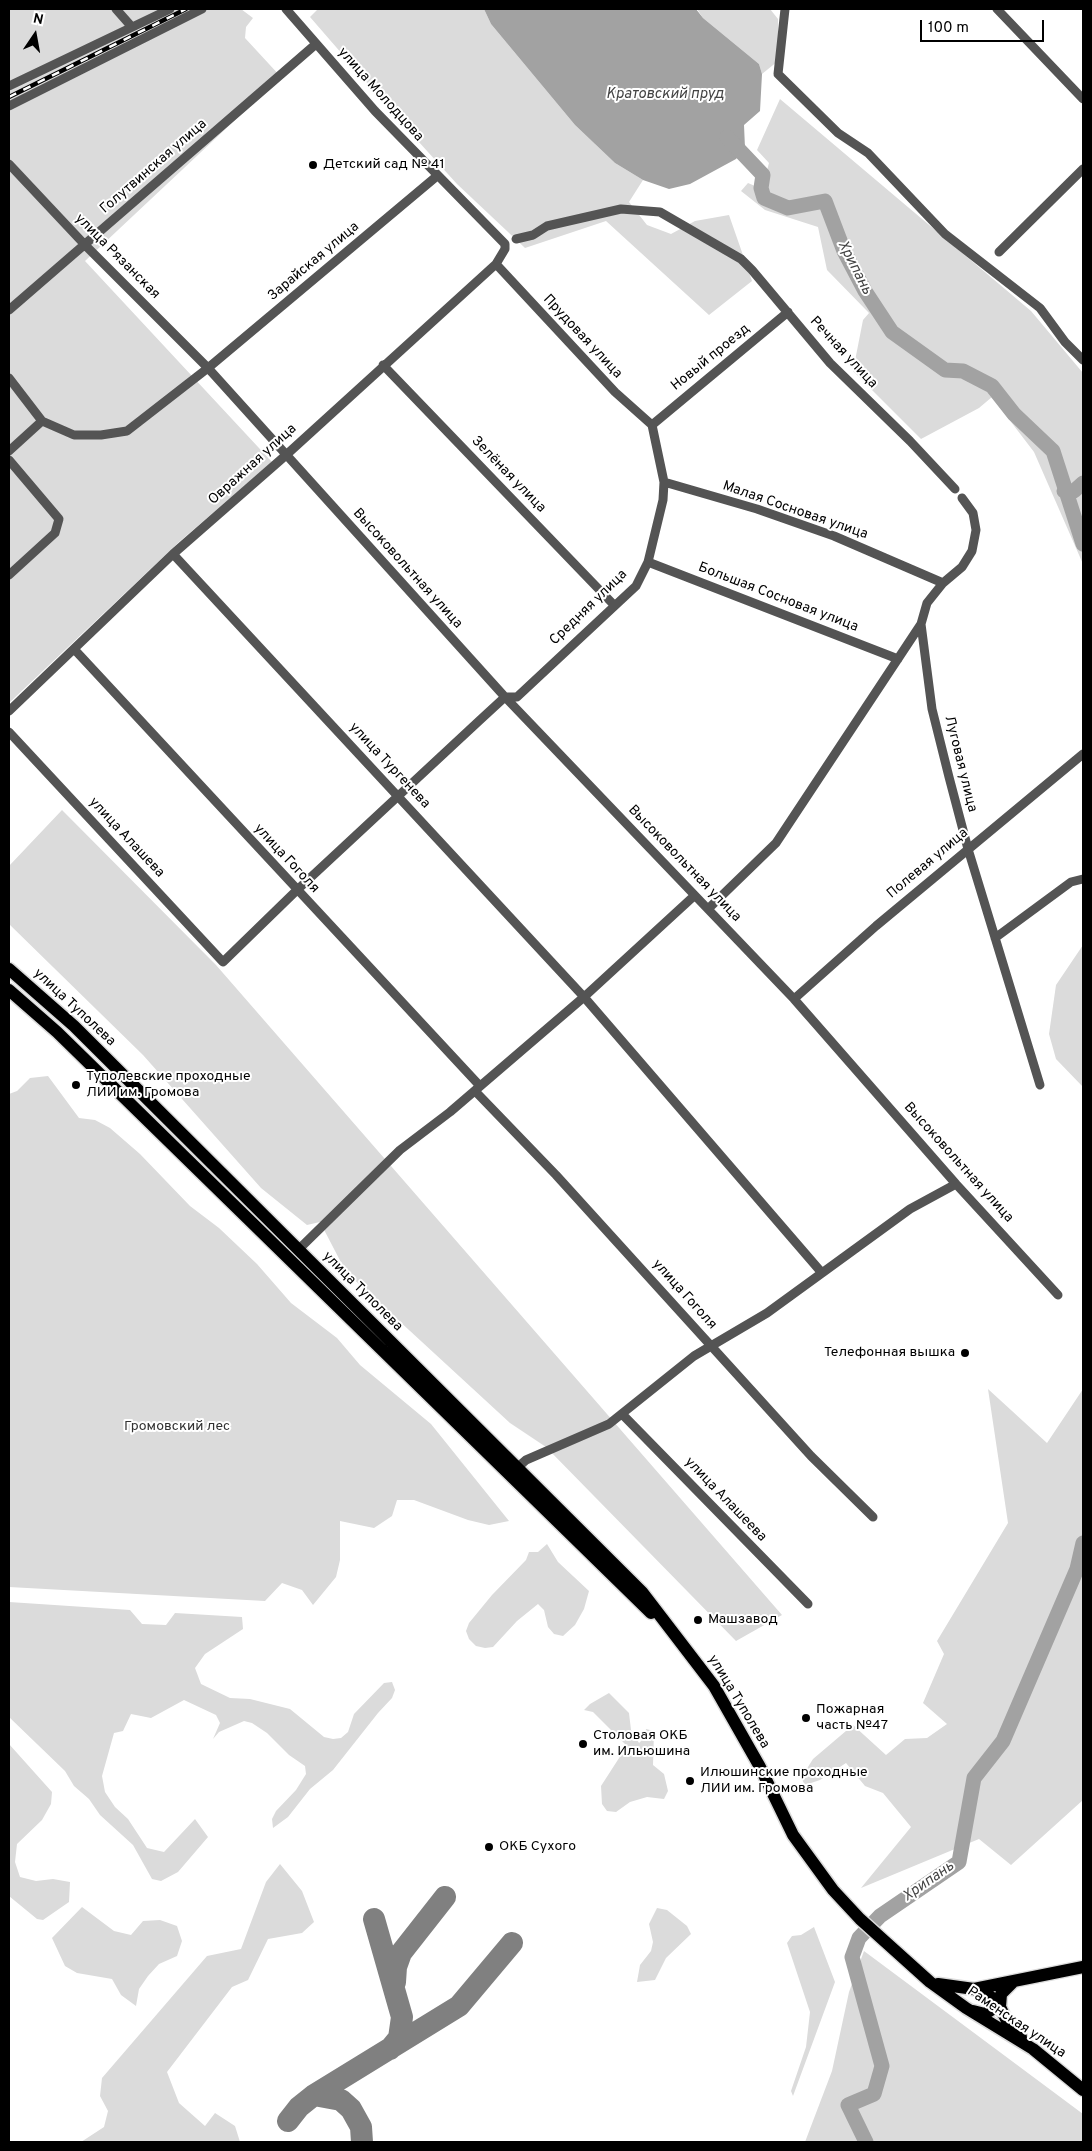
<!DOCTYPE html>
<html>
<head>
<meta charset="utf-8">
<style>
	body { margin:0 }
	#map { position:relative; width:1092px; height:2151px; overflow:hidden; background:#fff; font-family:Overpass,sans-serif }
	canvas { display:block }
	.frame { position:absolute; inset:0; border:10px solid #000; pointer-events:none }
	.north { position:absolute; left:10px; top:10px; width:50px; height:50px; -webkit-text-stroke:4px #fff; paint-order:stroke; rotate:12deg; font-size:14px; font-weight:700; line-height:20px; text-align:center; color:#000 }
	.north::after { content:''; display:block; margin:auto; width:18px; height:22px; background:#000; clip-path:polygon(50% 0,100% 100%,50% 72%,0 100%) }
	.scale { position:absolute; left:920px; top:20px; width:124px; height:22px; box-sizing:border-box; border:2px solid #000; border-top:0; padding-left:6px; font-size:15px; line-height:18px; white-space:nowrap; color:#000; -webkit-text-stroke:4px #fff; paint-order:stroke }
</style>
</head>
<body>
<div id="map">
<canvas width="1092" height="2151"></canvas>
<div class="frame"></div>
<div class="north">N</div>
<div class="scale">100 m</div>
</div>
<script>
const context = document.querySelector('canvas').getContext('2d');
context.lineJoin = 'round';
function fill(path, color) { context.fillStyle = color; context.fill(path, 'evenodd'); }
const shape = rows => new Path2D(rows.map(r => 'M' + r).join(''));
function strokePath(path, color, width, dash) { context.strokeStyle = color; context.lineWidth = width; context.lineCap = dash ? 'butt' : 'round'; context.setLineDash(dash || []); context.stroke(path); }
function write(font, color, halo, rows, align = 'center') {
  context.font = font + ' Overpass,sans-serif'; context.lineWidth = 4; context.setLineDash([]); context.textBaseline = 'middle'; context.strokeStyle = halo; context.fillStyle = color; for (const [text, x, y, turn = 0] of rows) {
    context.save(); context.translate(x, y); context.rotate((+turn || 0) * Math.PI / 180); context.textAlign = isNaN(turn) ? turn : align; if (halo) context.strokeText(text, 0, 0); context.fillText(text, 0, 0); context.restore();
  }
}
const green = shape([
	[9,9,241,9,253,18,246,27,245,38,281,77,85,261,272,462,179,542,9,703],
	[318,9,484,9,491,24,575,125,615,163,643,180,629,202,647,225,671,234,695,221,729,215,752,281,709,315,606,221,525,248,457,184,408,130,310,17],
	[697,9,770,9,778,19,778,61,762,74,759,64,703,18],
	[780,99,1031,311,1083,373,1083,564,1034,452,992,397,979,408,921,439,853,371,863,320,869,313,827,270,818,227,765,210,741,191,748,183,762,189,769,163,757,150],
	[62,810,216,965,782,1615,736,1641,546,1447,510,1423,346,1272,320,1222,307,1225,261,1188,143,1055,9,924,9,866],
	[1083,945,1083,1087,1056,1059,1049,1034,1056,985],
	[48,1076,79,1118,95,1120,110,1128,140,1154,190,1206,219,1228,257,1264,291,1303,337,1338,360,1365,431,1424,509,1521,489,1525,468,1520,414,1500,397,1500,392,1516,374,1528,340,1521,340,1560,336,1577,313,1605,302,1590,282,1583,265,1601,9,1587,9,1094,17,1091,30,1078],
	[988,1389,1047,1443,1083,1389,1083,1800,1011,1865,979,1839,861,1888,911,1827,883,1793,865,1786,846,1763,820,1780,805,1785,801,1778,813,1759,853,1725,886,1755,905,1739,927,1738,947,1724,923,1703,944,1654,937,1641,1008,1523],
	[547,1544,558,1562,589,1591,584,1609,575,1625,563,1636,554,1634,548,1627,544,1610,538,1604,517,1621,493,1647,485,1648,476,1646,469,1639,466,1631,469,1623,492,1595,526,1560,529,1552,538,1552],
	[9,1602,130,1610,142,1624,166,1625,175,1613,242,1617,243,1629,205,1654,195,1668,201,1684,230,1698,250,1699,290,1709,324,1737,333,1739,341,1738,348,1732,354,1714,384,1683,392,1682,395,1690,392,1698,378,1713,333,1770,310,1789,288,1817,273,1828,272,1819,276,1811,296,1790,306,1774,305,1766,289,1755,267,1733,252,1723,244,1721,219,1732,213,1739,220,1723,216,1715,184,1700,151,1718,131,1714,123,1731,114,1733,102,1776,105,1792,115,1807,128,1819,147,1848,164,1852,195,1819,208,1837,178,1872,161,1881,152,1879,133,1845,100,1815,89,1799,74,1786,65,1771,9,1717],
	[609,1693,629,1713,631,1730,639,1743,645,1737,646,1729,654,1731,653,1765,664,1774,668,1791,664,1799,647,1797,630,1802,616,1812,607,1811,602,1804,601,1786,621,1755,625,1744,593,1712,584,1710,590,1704],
	[9,1744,52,1792,51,1804,42,1820,17,1844,15,1862,20,1877,36,1881,53,1879,70,1882,69,1902,43,1920,37,1919,9,1896],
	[280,1864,302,1891,314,1922,302,1933,268,1939,248,1980,232,1987,167,2072,179,2103,205,2126,215,2113,235,2126,240,2142,81,2142,104,2127,108,2111,100,2096,102,2078,207,1956,241,1949,266,1882],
	[82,1907,114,1931,131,1935,143,1921,160,1920,177,1926,182,1941,177,1956,159,1964,148,1976,139,1989,136,2006,121,1995,112,1979,77,1973,65,1966,52,1938],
	[657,1908,667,1910,687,1926,691,1934,666,1958,655,1980,637,1982,640,1965,651,1951,653,1942,649,1924],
	[814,1927,835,1982,793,2096,791,2091,806,2047,810,2012,787,1943,792,1936,801,1935],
	[864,1951,1083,2114,1083,2142,805,2142,832,2071,849,1992]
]);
const water = shape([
	[484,9,696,9,703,18,759,64,762,74,760,111,744,125,745,148,736,159,690,184,669,189,643,180,615,163,575,125,491,24]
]);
const river = shape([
	[727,137,763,175,761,188,764,198,788,208,825,201,844,251,865,291,892,332,945,370,963,371,992,386,1014,414,1053,451,1083,544],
	[1064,491,1074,491,1083,483],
	[866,2142,848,2105,874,2094,882,2066,852,1957,859,1938,880,1916,959,1862,974,1778,1003,1741,1077,1569,1083,1543]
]);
const taxiway = shape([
	[374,1919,402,2017,399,2038,390,2049],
	[395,1982,396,1967,401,1953,445,1897],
	[314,2095,341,2100,351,2109,361,2127,362,2142],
	[288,2121,299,2107,314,2095,459,2006,512,1943]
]);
const street = shape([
	[116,9,131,26],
	[785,9,778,74,838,133,868,153,945,234,1040,308,1065,342,1083,360],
	[997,9,1083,99],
	[9,86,170,9],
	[9,106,202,9],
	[9,164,86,246,208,368,505,697,794,999,956,1184,1058,1295],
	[516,239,533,235,547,226,621,209,660,212,741,259,752,270,830,363,910,441,955,489],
	[999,252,1083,169],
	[496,264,615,392,652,425],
	[9,310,316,44],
	[383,365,614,605],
	[9,378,42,421,74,435,101,435,127,431,208,368,437,176],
	[652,425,788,312],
	[9,451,42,421],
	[9,460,59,519,55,533,9,575],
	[664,482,757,509,834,536,943,583],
	[173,554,584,997,822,1273],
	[648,562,898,659],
	[921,624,932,709,949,777,968,849,1040,1085],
	[74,649,480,1086],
	[9,711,173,554,285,456,496,264,505,249,505,244,375,111,286,9],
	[9,732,223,962,296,891,480,720,505,697,517,697,636,586,648,562,663,500,664,482,652,425],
	[708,909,776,843,921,624,927,603,943,583,962,567,972,551,976,530,973,513,962,498],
	[995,938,1071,882,1083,879],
	[794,999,876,926,1083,754],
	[475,1091,556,1175,811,1456,873,1517],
	[298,1250,400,1150,450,1112,584,997,694,896],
	[622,1414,808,1604],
	[518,1467,526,1460,609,1424,694,1356,767,1313,910,1209,956,1184]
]);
const primary = shape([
	[9,969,74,1026,642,1592,714,1686,760,1767,793,1835,833,1890,860,1919,930,1982,966,2008,1033,2049,1083,2090],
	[9,990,57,1032,651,1613],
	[1013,1982,1001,1994,1000,2007,1007,2021,1021,2037],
	[938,1984,974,1989,1083,1967],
	[973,2011,985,2014,991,2010,993,2004,990,1996,974,1989]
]);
const rail = shape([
	[9,97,186,9]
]);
const markers = [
	[313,165,5,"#000"],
	[76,1085,5,"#000"],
	[965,1353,5,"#000"],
	[698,1620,5,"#000"],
	[806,1718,5,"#000"],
	[583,1744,5,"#000"],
	[690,1781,5,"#000"],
	[489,1847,5,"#000"]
];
const streetNames = [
	["улица Молодцова",380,95,48],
	["Голутвинская улица",154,167,-41],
	["улица Рязанская",117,257,45],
	["Зарайская улица",314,262,-40],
	["Прудовая улица",582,337,47],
	["Речная улица",843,353,47],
	["Новый проезд",711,358,-39],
	["Овражная улица",253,465,-42],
	["Зелёная улица",508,475,46],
	["Малая Сосновая улица",795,511,19],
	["Высоковольтная улица",407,569,48],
	["Большая Сосновая улица",778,598,21],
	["Средняя улица",589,608,-44],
	["Луговая улица",960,764,76],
	["улица Тургенева",389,766,47],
	["улица Алашева",126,838,47],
	["улица Гоголя",286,859,47],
	["Высоковольтная улица",684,864,46],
	["Полевая улица",928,864,-40],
	["улица Туполева",74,1008,43],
	["Высоковольтная улица",958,1163,48],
	["улица Туполева",362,1292,45],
	["улица Гоголя",684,1295,48],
	["улица Алашеева",725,1500,46],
	["улица Туполева",738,1702,59],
	["Раменская улица",1016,2023,34]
];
const poiNames = [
	["Детский сад № 41",323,165],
	["Туполевские проходные",86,1077],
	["ЛИИ им. Громова",86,1093],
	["Телефонная вышка",955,1353,"right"],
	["Машзавод",708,1620],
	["Пожарная",816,1710],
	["часть №47",816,1726],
	["Столовая ОКБ",593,1736],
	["им. Ильюшина",593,1752],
	["Илюшинские проходные",700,1773],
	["ЛИИ им. Громова",700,1789],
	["ОКБ Сухого",499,1847]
];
const parkNames = [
	["Громовский лес",177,1427]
];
const waterNames = [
	["Кратовский пруд",665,95],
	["Хрипань",854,268,63],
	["Хрипань",929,1882,-35]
];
fill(green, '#dbdbdb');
fill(water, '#a2a2a2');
strokePath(river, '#a2a2a2', 15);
strokePath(taxiway, '#808080', 22);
strokePath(primary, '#dbdbdb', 15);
strokePath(street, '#545454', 9);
strokePath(primary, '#000', 12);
strokePath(rail, '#000', 4.5);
strokePath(rail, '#fff', 2.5, [8]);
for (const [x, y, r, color] of markers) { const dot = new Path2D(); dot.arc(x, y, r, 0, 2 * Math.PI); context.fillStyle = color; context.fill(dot); strokePath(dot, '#fff', 2); }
write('14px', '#000', '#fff', streetNames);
write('14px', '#000', '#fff', poiNames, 'left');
write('14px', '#323232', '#fff', parkNames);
write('italic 15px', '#434343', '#fff', waterNames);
</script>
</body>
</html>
